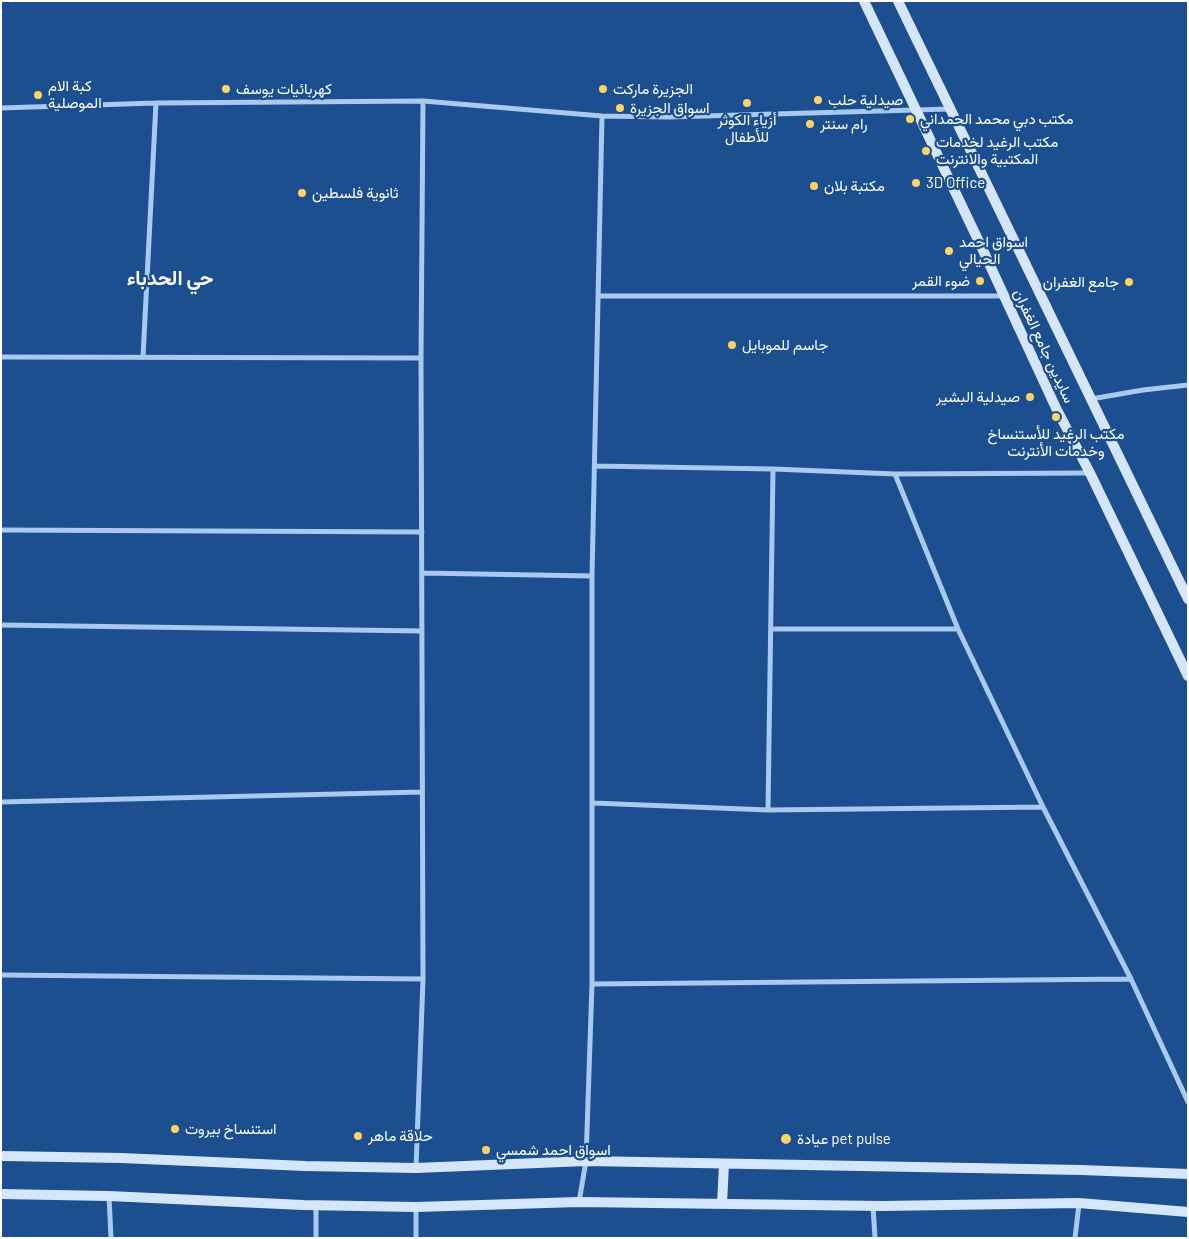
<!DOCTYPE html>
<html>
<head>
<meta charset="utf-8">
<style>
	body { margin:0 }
	#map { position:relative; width:1189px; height:1239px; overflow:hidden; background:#1b4f8f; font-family:Barlow,sans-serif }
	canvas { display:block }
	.frame { position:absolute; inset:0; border:2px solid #fff; pointer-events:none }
</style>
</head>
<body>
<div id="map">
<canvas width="1189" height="1239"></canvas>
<div class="frame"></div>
</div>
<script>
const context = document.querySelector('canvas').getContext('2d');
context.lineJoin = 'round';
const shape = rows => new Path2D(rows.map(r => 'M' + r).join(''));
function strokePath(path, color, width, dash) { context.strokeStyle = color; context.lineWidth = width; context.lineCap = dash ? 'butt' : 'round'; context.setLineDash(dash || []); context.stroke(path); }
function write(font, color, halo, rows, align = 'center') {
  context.font = font + ' Barlow,Vazirmatn,sans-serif'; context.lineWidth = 4.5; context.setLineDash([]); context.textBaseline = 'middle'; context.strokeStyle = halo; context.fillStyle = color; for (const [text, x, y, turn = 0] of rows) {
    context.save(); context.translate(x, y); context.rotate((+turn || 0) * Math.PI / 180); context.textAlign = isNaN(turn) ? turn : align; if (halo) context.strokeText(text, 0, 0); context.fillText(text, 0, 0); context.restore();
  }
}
const street = shape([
	[1,108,156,103,423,101,602,116,669,117,950,109],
	[598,296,1003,296],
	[1,357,421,358],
	[143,357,156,103],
	[1091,399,1143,390,1188,385],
	[595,466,773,469,895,474,1089,473],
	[895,474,958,629,1043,807,1131,979,1188,1102],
	[1,530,422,532],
	[422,573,592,576],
	[1,625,422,631],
	[771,629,958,629],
	[1,802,422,792],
	[593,803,768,810,1043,807],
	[768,810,773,469],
	[1,975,423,979],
	[592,984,1131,979],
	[416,1168,423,979,421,358,423,101],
	[109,1196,111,1238],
	[579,1202,586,1161,592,984,592,576,602,116],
	[316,1205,316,1238],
	[873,1206,875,1238],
	[416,1207,416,1238],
	[1075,1238,1079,1204]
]);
const secondary = shape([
	[864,1,981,246,1056,408,1090,473,1188,676],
	[898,1,1188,599],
	[1,1156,121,1158,305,1166,416,1168,586,1161,1081,1170,1188,1174],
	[1,1194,109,1196,303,1205,416,1207,579,1202,882,1206,1079,1203,1188,1212],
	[722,1204,724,1164]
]);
const markers = [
	[226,89,5,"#ffd166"],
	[603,89,5,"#ffd166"],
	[38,95,5,"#ffd166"],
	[818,100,5,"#ffd166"],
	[747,103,5,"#ffd166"],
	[620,108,5,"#ffd166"],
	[910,119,5,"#ffd166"],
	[810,124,5,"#ffd166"],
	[926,151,5,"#ffd166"],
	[916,183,5,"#ffd166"],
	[814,186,5,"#ffd166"],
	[302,193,5,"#ffd166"],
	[949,251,5,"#ffd166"],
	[980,281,5,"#ffd166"],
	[1129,282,5,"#ffd166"],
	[732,345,5,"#ffd166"],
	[1030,397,5,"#ffd166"],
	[1056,417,5,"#ffd166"],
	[175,1129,5,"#ffd166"],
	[358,1136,5,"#ffd166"],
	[786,1139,6,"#ffd166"],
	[486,1150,5,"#ffd166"]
];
const poiNames = [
	["كبة الام",48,86],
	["الموصلية",48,103],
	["كهربائيات يوسف",236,89],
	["الجزيرة ماركت",613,89],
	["صيدلية حلب",828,100],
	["اسواق الجزيرة",630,108],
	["مكتب دبي محمد الحمداني",920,119],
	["أزياء الكوثر",747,120,"center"],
	["للأطفال",747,137,"center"],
	["رام سنتر",820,124],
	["مكتب الرغيد لخدمات",936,142],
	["المكتبية والانترنت",936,159],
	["3D Office",926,183],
	["مكتبة بلان",824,186],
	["ثانوية فلسطين",312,193],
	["اسواق احمد",959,242],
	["الحيالي",959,259],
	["ضوء القمر",970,281,"right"],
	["جامع الغفران",1119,282,"right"],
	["جاسم للموبايل",742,345],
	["صيدلية البشير",1020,397,"right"],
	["مكتب الرغيد للأستنساخ",1056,434,"center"],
	["وخدمات الأنترنت",1056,451,"center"],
	["استنساخ بيروت",185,1129],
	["حلاقة ماهر",368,1136],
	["عيادة pet pulse",797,1139],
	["اسواق احمد شمسي",496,1150]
];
const streetNames = [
	["سايدين جامع الغفران",1044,346,65]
];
const districtNames = [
	["حي الحدباء",170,278]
];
strokePath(street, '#a9c9ee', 5);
strokePath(secondary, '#d6e6fa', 10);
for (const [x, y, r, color] of markers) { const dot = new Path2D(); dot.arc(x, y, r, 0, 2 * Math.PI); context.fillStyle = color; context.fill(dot); strokePath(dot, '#1b4f8f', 2); }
write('15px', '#fff', '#1b4f8f', poiNames, 'left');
write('15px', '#fff', '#1b4f8f', streetNames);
write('bold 20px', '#fff', '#1b4f8f', districtNames);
</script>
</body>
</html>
